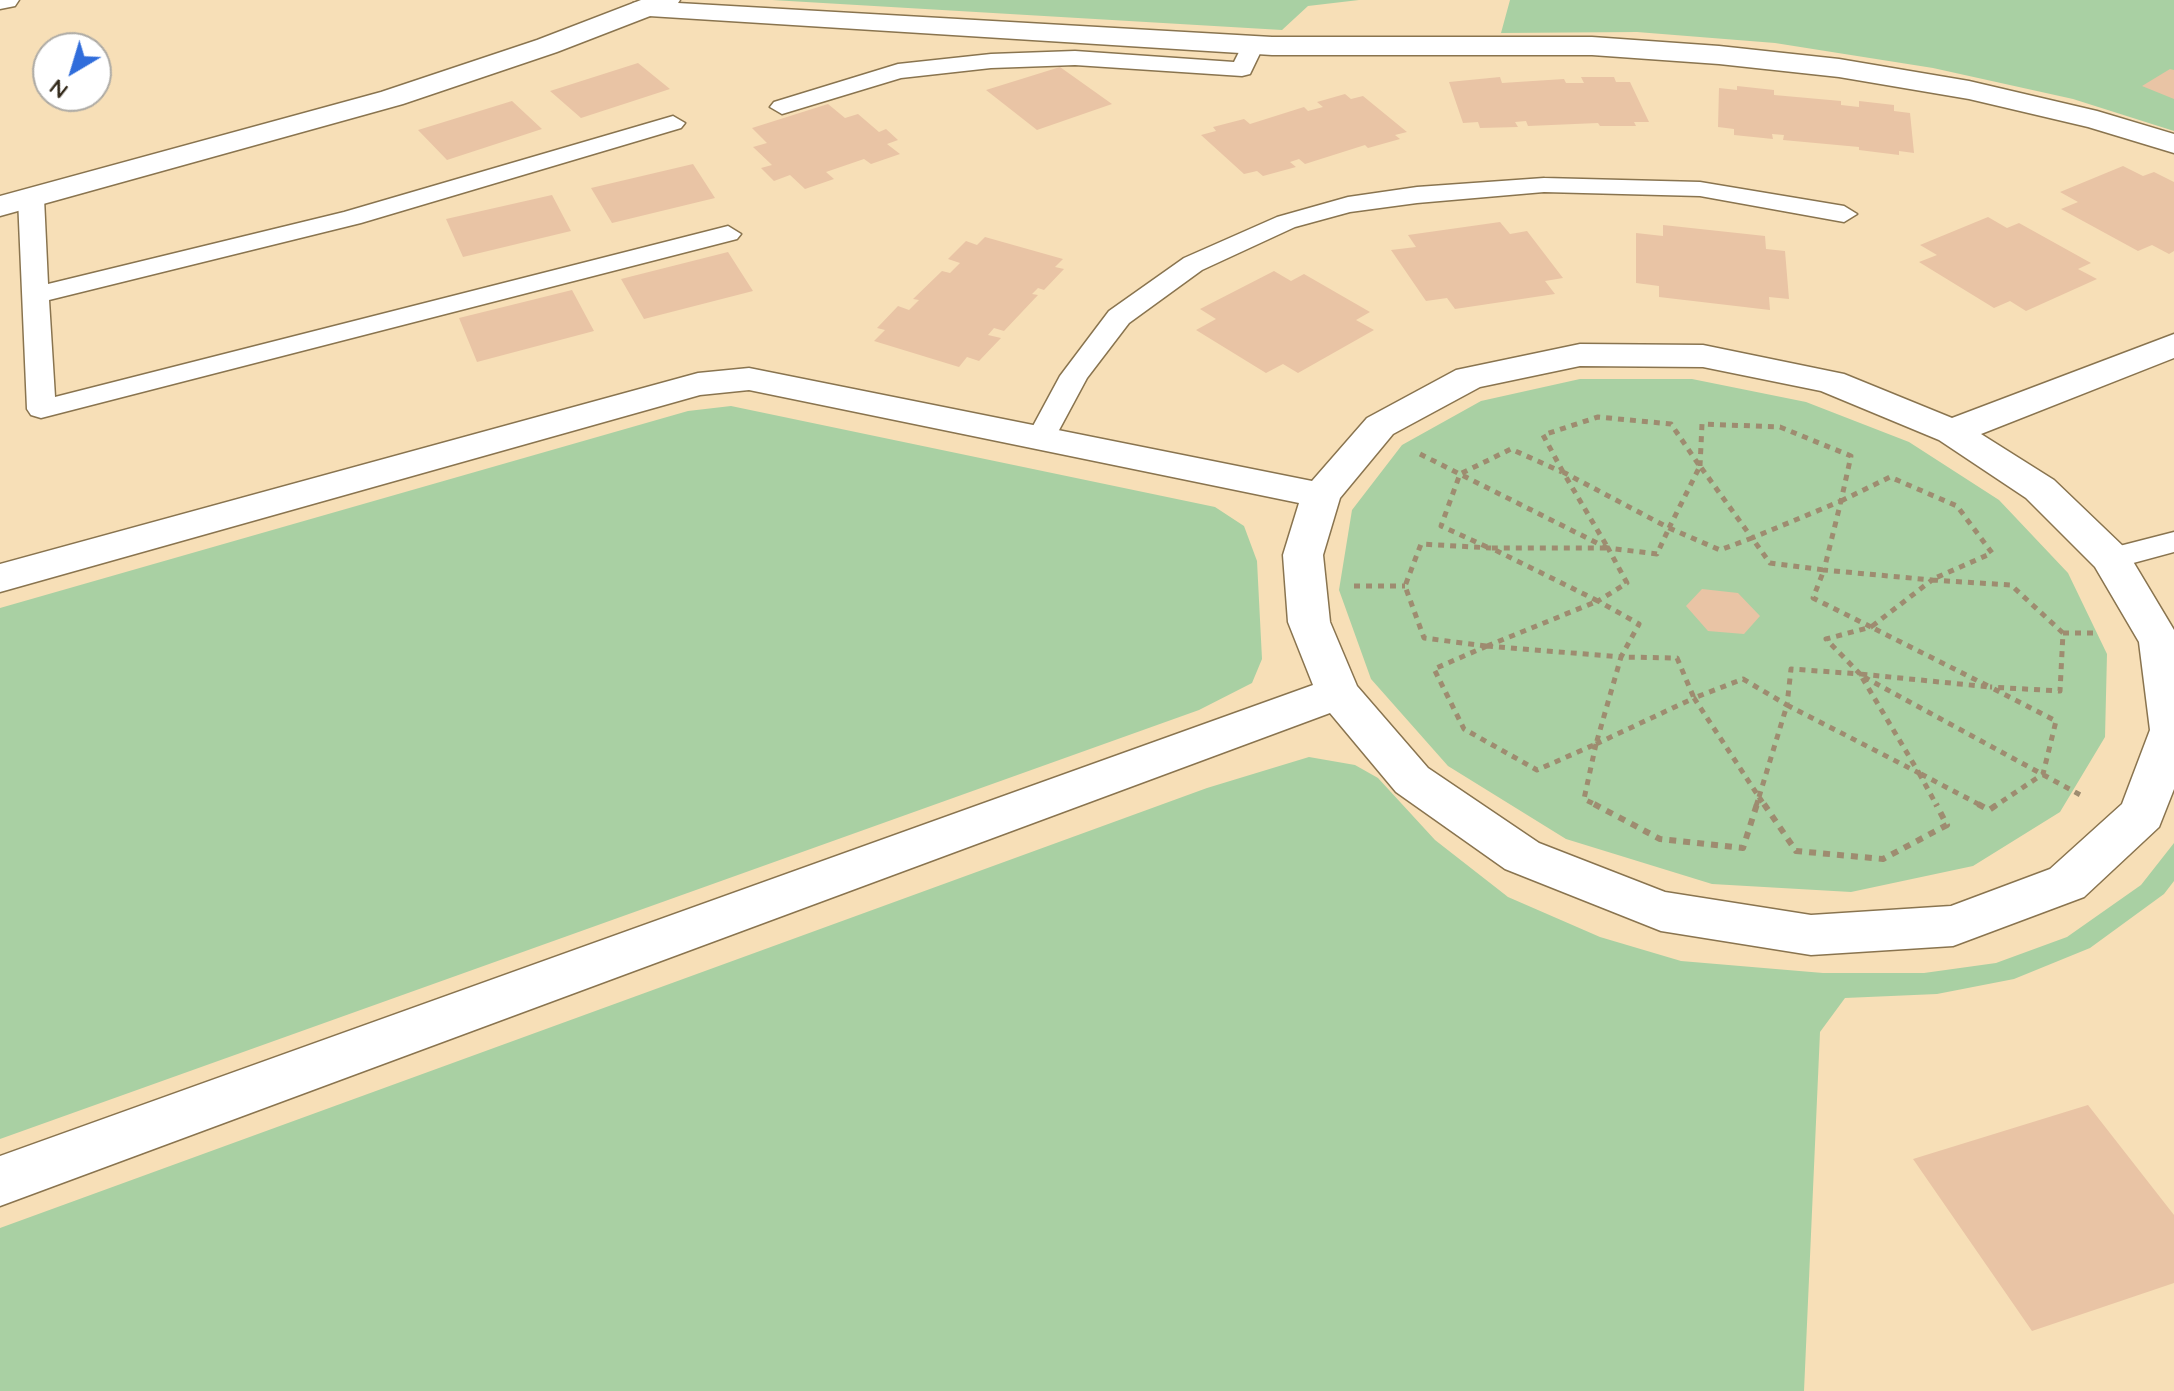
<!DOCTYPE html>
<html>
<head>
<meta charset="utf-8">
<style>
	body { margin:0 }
	#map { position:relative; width:2174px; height:1391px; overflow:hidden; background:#f7dfb7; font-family:Quicksand,sans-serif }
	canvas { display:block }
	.north { position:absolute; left:32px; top:32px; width:80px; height:80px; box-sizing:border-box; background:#fff; border:2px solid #adaaa4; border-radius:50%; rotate:218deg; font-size:22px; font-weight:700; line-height:32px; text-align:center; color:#332a1b }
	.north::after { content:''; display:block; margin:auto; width:28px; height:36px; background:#306ddb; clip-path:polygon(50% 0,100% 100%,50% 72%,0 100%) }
</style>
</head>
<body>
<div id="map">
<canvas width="2174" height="1391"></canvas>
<div class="north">N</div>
</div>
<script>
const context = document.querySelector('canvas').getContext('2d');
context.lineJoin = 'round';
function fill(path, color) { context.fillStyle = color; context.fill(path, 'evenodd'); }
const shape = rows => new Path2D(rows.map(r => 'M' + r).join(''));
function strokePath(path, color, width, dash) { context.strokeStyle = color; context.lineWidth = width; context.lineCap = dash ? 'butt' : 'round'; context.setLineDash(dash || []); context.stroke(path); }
const green = shape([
	[772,0,1359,0,1308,6,1282,30],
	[1510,0,2174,0,2174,131,2073,99,1933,68,1775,43,1637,32,1501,33],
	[1580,379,1692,379,1806,402,1909,442,1999,500,2068,573,2107,654,2105,737,2060,812,1973,866,1851,892,1712,884,1566,839,1448,766,1371,679,1339,590,1352,510,1402,445,1481,401],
	[731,406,1215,507,1244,526,1257,561,1262,659,1252,683,1199,710,0,1139,0,608,688,411],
	[1309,757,1355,765,1378,778,1435,840,1508,897,1600,937,1681,961,1823,973,1924,973,1996,963,2067,937,2141,885,2174,843,2174,881,2164,894,2090,948,2014,979,1937,994,1845,998,1820,1032,1804,1391,0,1391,0,1228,1207,788]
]);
const building = shape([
	[638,63,670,89,581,118,550,91],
	[1060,67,1112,104,1037,130,986,90],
	[2170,69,2174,70,2174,99,2142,86],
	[1500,77,1502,83,1564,79,1566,83,1584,83,1581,77,1614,77,1616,82,1630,82,1649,122,1634,122,1636,126,1600,126,1598,123,1528,126,1526,121,1515,122,1518,127,1480,128,1478,122,1463,123,1449,82],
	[1737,86,1774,90,1774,95,1841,101,1841,105,1859,107,1859,101,1894,105,1894,111,1910,113,1914,153,1899,151,1899,155,1859,150,1859,147,1783,140,1784,135,1772,134,1773,139,1734,135,1734,129,1718,127,1719,88,1737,90],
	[1345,94,1351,99,1363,96,1407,132,1395,135,1400,139,1368,148,1365,145,1305,164,1299,159,1290,162,1296,167,1263,176,1257,171,1244,174,1201,135,1216,131,1213,127,1244,119,1250,124,1304,107,1308,111,1323,107,1317,102],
	[512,101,542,129,447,160,418,130],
	[828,104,845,118,858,114,879,132,886,129,898,140,887,144,900,154,871,164,864,159,826,172,834,179,805,189,790,175,774,181,761,168,772,165,753,147,767,143,752,128],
	[693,164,715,198,612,223,591,188],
	[2123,166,2143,176,2154,172,2174,182,2174,251,2169,254,2152,245,2138,251,2061,209,2078,202,2060,192],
	[552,195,571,231,463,257,446,219],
	[1988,217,2007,228,2019,223,2091,263,2078,269,2097,279,2026,311,2010,301,1994,308,1919,262,1937,255,1920,245],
	[1500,222,1510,234,1527,231,1563,278,1545,281,1555,294,1455,309,1447,298,1426,301,1391,250,1416,247,1408,235],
	[1663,225,1765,236,1766,249,1785,251,1789,299,1769,297,1770,310,1659,297,1659,286,1636,283,1636,233,1663,236],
	[985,237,1063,259,1055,267,1064,269,1044,290,1038,288,1032,294,1038,295,1004,331,994,328,988,335,1001,338,979,361,967,357,959,367,874,341,885,330,877,328,898,306,909,310,919,300,913,299,942,271,950,273,960,263,948,259,966,241,977,245],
	[728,252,753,291,644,319,621,279],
	[1274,271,1291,281,1304,274,1370,312,1356,320,1374,330,1298,373,1283,364,1266,373,1196,330,1216,319,1200,309],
	[572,290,594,331,477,362,459,318],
	[1702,589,1738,593,1760,616,1744,634,1708,631,1686,606],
	[2088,1105,2174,1215,2174,1283,2032,1331,1913,1159]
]);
const pathFar1 = shape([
	[1420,454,1607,548],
	[1700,466,1702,424,1780,427,1851,456,1841,501],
	[1563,472,1543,435,1598,417,1671,424,1699,465],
	[1841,501,1890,477,1957,506,1992,553,1933,579],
	[1669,528,1720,550,1752,538,1770,563,1824,570,1813,598,1871,627,1826,639,1860,674,1791,669,1787,705,1743,679,1694,698,1677,658,1621,657,1639,624,1598,601,1627,583,1608,548,1657,554,1669,528],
	[1487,547,1441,526,1460,474,1511,449,1562,472],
	[1932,580,2011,585,2063,633,2060,691,1990,687],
	[1354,586,1405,586],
	[2063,633,2098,633],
	[1486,646,1424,638,1405,586,1421,544,1491,548],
	[1487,646,1621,657,1596,744],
	[1487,646,1434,669,1464,729,1537,770,1596,744],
	[1487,646,1598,601,1491,548,1608,548,1563,472,1669,528,1700,466,1752,538,1841,501,1824,570,1932,580,1871,627,1990,687,1860,674,1919,773],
	[1864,677,2084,797],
	[1994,689,2056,721,2043,774,1995,806],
	[1596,744,1584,799,1598,806],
	[1596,744,1694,698,1759,797],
	[1919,773,1937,806],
	[1921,774,1982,806],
	[1759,797,1765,806],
	[1759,797,1787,705,1919,773],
	[1756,806,1759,797]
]);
const path = shape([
	[1594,804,1660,839,1743,848,1757,804],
	[1764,804,1796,851,1883,859,1947,825,1936,804],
	[1978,804,1989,810,1998,804]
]);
const service = shape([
	[1253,38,1264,45,1250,74,1242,76,1075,65,991,68,901,78,782,114,770,107,774,102,898,64,991,54,1075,51,1234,62,1245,40,1253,38],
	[673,116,685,123,681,128,361,223,49,300,55,397,728,226,741,234,737,239,41,418,31,415,27,409,18,198,22,193,31,190,44,198,48,284,344,212,673,116],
	[1544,178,1700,182,1844,206,1857,214,1844,222,1700,196,1544,192,1417,203,1350,212,1295,227,1202,270,1129,323,1087,378,1051,445,1031,445,1026,439,1060,376,1109,311,1184,258,1277,217,1348,197,1417,187,1544,178],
	[2174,532,2174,552,2111,569,2100,565,2095,558,2100,551,2174,532]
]);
const minor = shape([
	[0,0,19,0,15,6,0,9,0,0],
	[643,1,1272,37,1592,37,1719,46,1839,59,1969,81,2097,111,2174,134,2174,153,2088,127,1969,99,1839,77,1719,64,1592,55,1272,55,633,15,629,9,633,3,643,1],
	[2174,334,2174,358,1981,434,2054,480,2125,548,2174,630,2174,789,2159,827,2084,897,1953,946,1811,955,1661,931,1505,869,1396,792,1330,713,0,1206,0,1156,1313,685,1288,622,1283,555,1299,503,749,390,700,395,0,592,0,564,698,373,749,368,1312,481,1367,418,1456,370,1580,344,1703,345,1844,374,1952,418,2174,334],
	[1580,366,1703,367,1821,391,1939,440,2026,498,2095,567,2139,642,2150,730,2122,804,2050,869,1951,906,1811,915,1665,892,1539,843,1428,768,1357,686,1330,622,1323,555,1340,498,1393,434,1480,387,1580,366]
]);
const tertiary = shape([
	[641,0,680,0,676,6,557,52,403,104,0,216,0,196,381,92,537,40,641,0]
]);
fill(green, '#a9d0a3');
fill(building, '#e9c4a5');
strokePath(service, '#89744f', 3);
strokePath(minor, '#89744f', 3);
strokePath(tertiary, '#89744f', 3);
strokePath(pathFar1, '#9e8c70', 5, [6, 6]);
strokePath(path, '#9e8c70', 6, [7, 7]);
fill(service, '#fff');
fill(minor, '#fff');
fill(tertiary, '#fff');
</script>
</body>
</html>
